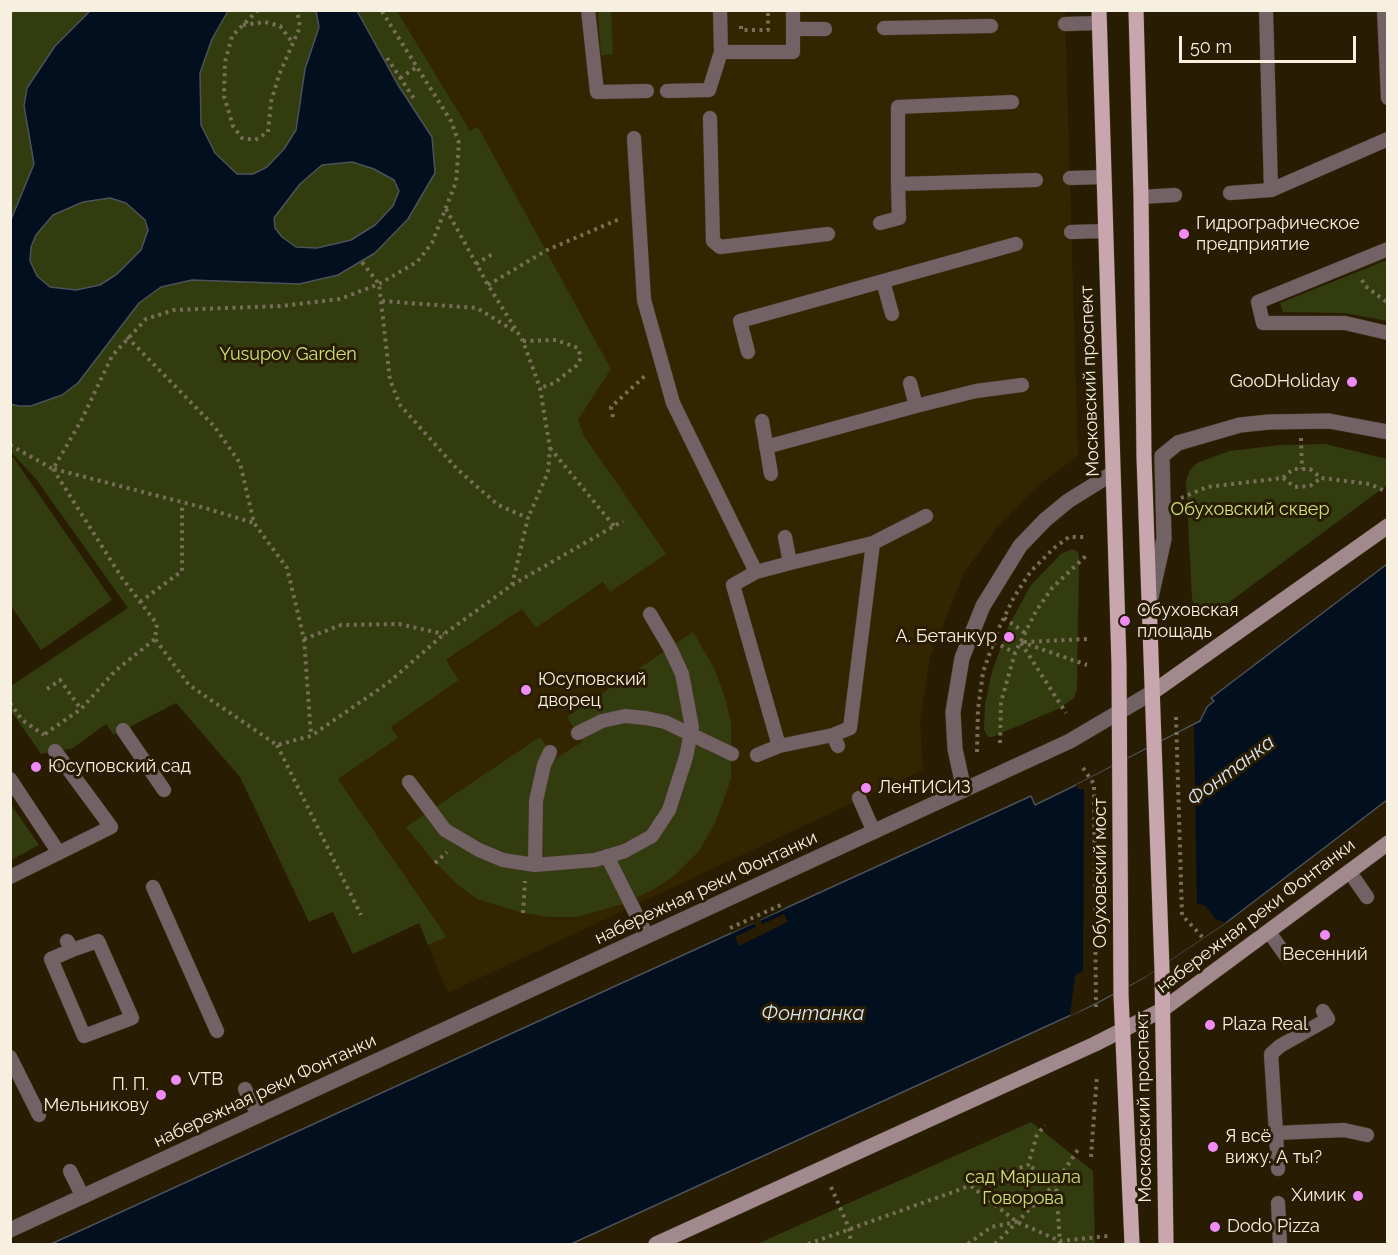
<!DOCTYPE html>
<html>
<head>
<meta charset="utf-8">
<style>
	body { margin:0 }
	#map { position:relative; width:1398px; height:1255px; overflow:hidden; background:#281c02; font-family:Raleway,sans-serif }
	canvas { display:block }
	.frame { position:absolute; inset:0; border:12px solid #f7f0e0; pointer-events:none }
	.scale { position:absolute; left:1179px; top:36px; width:177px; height:27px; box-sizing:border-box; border:3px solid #f7f0e0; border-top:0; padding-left:8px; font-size:18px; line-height:21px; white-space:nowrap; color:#f7f0e0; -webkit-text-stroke:4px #281c02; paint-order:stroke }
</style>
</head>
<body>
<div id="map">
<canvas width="1398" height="1255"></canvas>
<div class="frame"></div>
<div class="scale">50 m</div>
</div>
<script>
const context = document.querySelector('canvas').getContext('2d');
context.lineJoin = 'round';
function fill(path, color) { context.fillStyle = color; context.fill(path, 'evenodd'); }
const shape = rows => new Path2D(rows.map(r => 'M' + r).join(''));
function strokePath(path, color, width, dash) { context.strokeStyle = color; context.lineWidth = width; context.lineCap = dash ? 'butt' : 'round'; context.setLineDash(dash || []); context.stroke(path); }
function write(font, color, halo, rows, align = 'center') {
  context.font = font + ' Raleway,sans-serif'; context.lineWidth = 6; context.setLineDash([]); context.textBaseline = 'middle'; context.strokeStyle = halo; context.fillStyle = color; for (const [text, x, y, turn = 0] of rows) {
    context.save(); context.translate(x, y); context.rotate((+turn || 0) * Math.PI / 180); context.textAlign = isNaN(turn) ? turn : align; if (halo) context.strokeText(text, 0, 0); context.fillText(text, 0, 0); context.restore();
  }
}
const built = shape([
	[397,11,1065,11,1078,456,1036,487,996,529,964,573,930,658,920,722,923,770,448,993,428,945,447,937,338,779,398,738,391,727,459,680,446,661,522,608,536,628,604,582,610,591,584,436,578,420,611,369,478,128,470,131]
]);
const green = shape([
	[10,11,397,11,470,131,478,127,611,369,578,420,584,436,666,554,610,592,603,582,536,628,522,609,446,660,459,680,391,727,398,738,338,779,447,937,428,945,419,923,353,954,333,912,309,922,240,777,176,703,114,735,106,724,73,748,41,754,11,711,11,686,128,608,36,479,11,452],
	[598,11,611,11,613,54,601,55],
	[1387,260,1387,321,1344,313,1283,312,1280,303],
	[1325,444,1387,459,1387,485,1212,615,1206,616,1196,613,1192,599,1186,480,1190,470,1197,463,1229,451,1280,445],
	[13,457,112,600,41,650,11,606,10,459],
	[1072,549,1077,551,1079,556,1077,689,1074,698,1058,709,992,737,988,737,984,730,985,704,992,672,1008,627,1031,585,1061,554],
	[693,632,714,668,726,700,731,724,731,779,716,821,699,851,675,875,654,889,623,904,577,917,550,917,523,913,477,899,458,885,431,858,406,827,540,737,555,759,582,742,567,717],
	[10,803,39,845,11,860,10,860],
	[1031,1122,1093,1171,1095,1244,757,1244]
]);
const water = shape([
	[90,11,228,11,212,39,200,73,201,125,215,153,237,174,253,174,267,167,284,149,296,130,305,69,319,27,316,11,357,11,398,85,432,137,435,173,408,219,375,253,338,275,299,284,192,280,161,287,139,303,78,383,62,395,31,406,19,406,10,404,10,222,34,164,24,106,27,88,55,46,90,11],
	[352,162,374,169,394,180,399,191,393,206,375,225,351,240,317,248,296,247,282,237,275,228,274,218,300,184,322,165,352,162],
	[110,198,126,203,145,220,148,230,141,250,117,274,100,285,76,290,50,287,37,276,30,261,31,247,36,235,53,215,83,202,110,198],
	[1387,564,1387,800,1227,922,1145,977,1095,1004,571,1244,51,1244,1031,796,1035,805,1076,785,1200,721,1207,707,1214,701,1211,698,1387,564]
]);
const pier = shape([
	[1194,725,1197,904,1205,905,1216,920,1227,922,1145,977,1070,1016,1075,975,1083,971,1084,789,1078,789,1076,785],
	[784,905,785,908,760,920,762,924,784,914,788,922,739,946,735,937,756,927,754,923,731,933,730,930]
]);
const path = shape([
	[258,10,232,36,225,62,224,96,233,126,242,138,255,140,268,132,271,102,279,75,300,27,297,10],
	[10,13,12,10],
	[243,25,265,22,280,26,293,43],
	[741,26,741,30,768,30,768,10],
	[387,58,415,100],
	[400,78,417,67],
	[446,209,488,285,523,341,540,388,550,448,548,472,528,518],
	[476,264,494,253],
	[1362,280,1365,286,1388,303],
	[488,285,547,250,622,218],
	[382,301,477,308,516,332],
	[127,337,214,426,240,463,254,523,287,568,304,639,341,625,399,624,444,634],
	[523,341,556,340,578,348,581,358,576,366,554,383,540,388],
	[613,417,611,407,647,374],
	[1301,438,1302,469],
	[10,445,53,469,81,421,112,356,146,319,174,310,281,306,340,299,379,284,417,262,432,243,456,182,459,143,451,121,381,10],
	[550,448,614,526],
	[53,469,122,578,157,624,155,639,189,685,277,745,311,736,388,683,444,634,512,585,528,518,498,505,457,469,400,405,390,380,379,284,361,261],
	[54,469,205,508,254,523],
	[1283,478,1295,487,1310,486,1321,478],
	[1181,498,1207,487,1283,478,1293,469,1310,469,1321,478,1370,484,1387,492],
	[512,585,623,521],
	[140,602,182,571,182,503],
	[1004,618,1025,633],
	[304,639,311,735],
	[994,642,1015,653],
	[1021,642,1087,665],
	[1024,642,1087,639],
	[1021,643,1066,713],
	[47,689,60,680,81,709],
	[10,703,22,720,44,735],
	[1176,717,1182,915,1205,940],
	[45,734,81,709,115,671,155,639],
	[1000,743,1001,702,1015,653,1036,611,1052,588,1088,554],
	[277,745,361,915],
	[977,752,978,710,983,672,998,630,1014,597,1031,571,1054,548,1069,537,1086,537],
	[1083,768,1094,784,1096,1007],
	[435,863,447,852],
	[523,913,525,881],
	[730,928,783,904],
	[1091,1157,1097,1075],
	[971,1186,1017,1222,1060,1241,1108,1236],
	[831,1187,849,1228,851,1244],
	[808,1244,1028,1165,1037,1135,1045,1125],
	[968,1244,991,1227,1016,1222],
	[995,1244,1056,1183,1028,1165],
	[1060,1244,1056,1183,1079,1148]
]);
const service = shape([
	[588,10,597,92,647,91],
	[720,10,721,52,793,52,793,10],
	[1266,10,1271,190],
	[1384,10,1388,98],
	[1065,24,1099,23],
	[884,28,991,26],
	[793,29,825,29],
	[667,91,709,90,721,52],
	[710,118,713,241,720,247,828,234],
	[634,138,644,300,673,403,756,572,733,585,779,746],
	[1070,178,1104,177],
	[898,184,898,107,1012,102],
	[1230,193,1271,190,1388,139],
	[1141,197,1175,195],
	[880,223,899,218,898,184,1036,180],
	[1071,232,1105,231],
	[1388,249,1258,302,1263,323,1345,323,1388,333],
	[883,281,892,314],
	[748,352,740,321,1016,244],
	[916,406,976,391,1022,385],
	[762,421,771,474],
	[766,447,916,406,910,383],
	[790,563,873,543],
	[756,572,790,563,785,537],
	[123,730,164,790],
	[578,733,602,721,625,716,646,718,665,722,732,754],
	[838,746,833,735,850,728,873,543,926,516],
	[757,755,779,746,833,735],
	[10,779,59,853],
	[409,782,445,830,479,850,503,860,535,865,595,860,625,851,652,836,669,810,686,757,692,727,682,674,670,648,650,614],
	[859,798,874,832],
	[607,856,647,936],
	[535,865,536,801,544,765,550,752],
	[1349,871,1367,897],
	[10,877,111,827,55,751],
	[153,887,217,1031],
	[1269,932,1286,956],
	[67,941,72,950,51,959,84,1036,132,1018,98,941,72,950],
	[1323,1011,1328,1019,1280,1046,1271,1054,1276,1133,1344,1130,1367,1135],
	[10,1057,39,1115],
	[245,1089,258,1115],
	[1276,1133,1278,1169],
	[70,1171,83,1197],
	[1278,1203,1280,1244]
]);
const minor = shape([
	[1151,597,1164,539,1162,456,1178,443,1240,425,1269,422,1329,421,1388,432],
	[964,790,955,749,953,712,962,658,983,606,1020,546,1045,520,1068,501,1113,473]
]);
const tertiary = shape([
	[10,1230,1070,741,1153,692]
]);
const secondary = shape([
	[1153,692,1388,526],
	[656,1244,1095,1044,1162,1010,1388,843]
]);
const primary = shape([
	[1099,10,1119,664,1121,995,1132,1244],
	[1136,10,1141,197,1144,457,1162,970,1166,1244]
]);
const markers = [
	[1184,234,6,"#ef8bf7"],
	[1352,382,6,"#ef8bf7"],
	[1125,621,6,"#ef8bf7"],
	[1009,637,6,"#ef8bf7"],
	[526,690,6,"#ef8bf7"],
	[36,767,6,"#ef8bf7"],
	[866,788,6,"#ef8bf7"],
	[1325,935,6,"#ef8bf7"],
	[1210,1025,6,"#ef8bf7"],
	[176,1080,6,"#ef8bf7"],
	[161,1095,6,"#ef8bf7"],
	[1213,1147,6,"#ef8bf7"],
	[1358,1196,6,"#ef8bf7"],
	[1215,1227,6,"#ef8bf7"]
];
const poiNames = [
	["Гидрографическое",1196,224],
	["предприятие",1196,245],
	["GooDHoliday",1340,382,"right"],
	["Обуховская",1137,611],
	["площадь",1137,632],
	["А. Бетанкур",997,637,"right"],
	["Юсуповский",538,680],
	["дворец",538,701],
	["Юсуповский сад",48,767],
	["ЛенТИСИЗ",878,788],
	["Весенний",1325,955,"center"],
	["Plaza Real",1222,1025],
	["VTB",188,1080],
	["П. П.",149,1085,"right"],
	["Мельникову",149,1106,"right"],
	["Я всё",1225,1137],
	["вижу. А ты?",1225,1158],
	["Химик",1346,1196,"right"],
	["Dodo Pizza",1227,1227]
];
const parkNames = [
	["Yusupov Garden",288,355],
	["Обуховский сквер",1250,510],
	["сад Маршала",1023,1178],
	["Говорова",1023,1199]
];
const streetNames = [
	["Московский проспект",1090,381,-92],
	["Обуховский мост",1101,873,-90],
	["набережная реки Фонтанки",706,888,-25],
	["набережная реки Фонтанки",1256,916,-37],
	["набережная реки Фонтанки",265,1091,-25],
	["Московский проспект",1144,1107,-91]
];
const waterNames = [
	["Фонтанка",1231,771,-37],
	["Фонтанка",813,1014]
];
fill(built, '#342501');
fill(green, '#333c0e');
fill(water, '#020f1f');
strokePath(water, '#4c5259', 1.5);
fill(pier, '#281c02');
strokePath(service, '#453a21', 15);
strokePath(minor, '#453a21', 16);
strokePath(tertiary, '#453a21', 16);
strokePath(secondary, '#453a21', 16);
strokePath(primary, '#453a21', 16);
strokePath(path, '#786e58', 4, [3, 4.5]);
strokePath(service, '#726265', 14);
strokePath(minor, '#726265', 15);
strokePath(tertiary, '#726265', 15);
strokePath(secondary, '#a2898d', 15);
strokePath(primary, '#c7a7ad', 15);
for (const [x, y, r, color] of markers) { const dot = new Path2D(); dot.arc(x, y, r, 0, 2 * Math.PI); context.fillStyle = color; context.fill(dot); strokePath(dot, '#281c02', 2); }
write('18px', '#f7f0e0', '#281c02', poiNames, 'left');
write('18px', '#cce37a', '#281c02', parkNames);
write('18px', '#f7f0e0', '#281c02', streetNames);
write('italic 20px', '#d7e6f5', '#281c02', waterNames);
</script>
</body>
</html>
